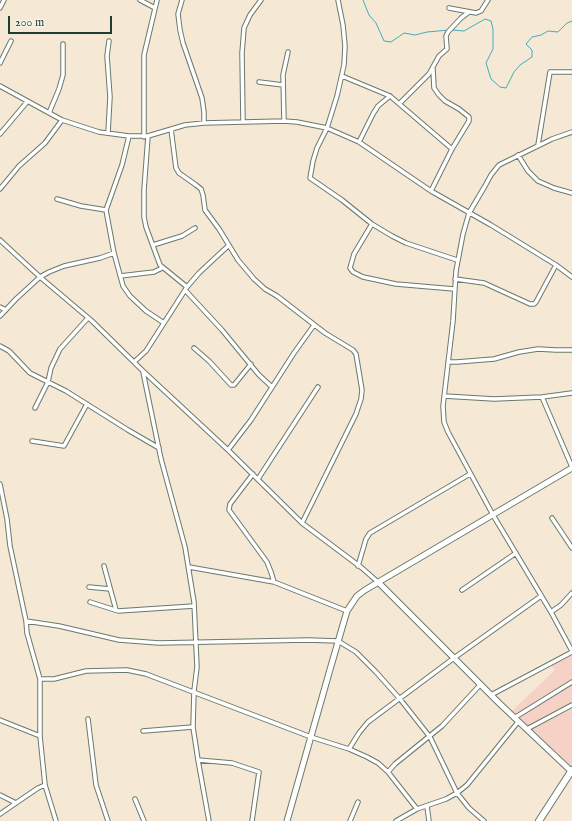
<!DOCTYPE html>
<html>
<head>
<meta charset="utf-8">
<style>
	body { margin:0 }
	#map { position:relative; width:572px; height:821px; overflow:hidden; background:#f5e8d4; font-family:"IM FELL English",serif }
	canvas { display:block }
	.scale { position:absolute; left:8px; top:16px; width:104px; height:18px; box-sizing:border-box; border:2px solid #1f3d34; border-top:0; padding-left:5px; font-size:12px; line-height:14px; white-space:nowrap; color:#1f3d34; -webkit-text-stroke:3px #f7f3e8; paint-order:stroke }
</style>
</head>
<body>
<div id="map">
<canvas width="572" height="821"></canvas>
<div class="scale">200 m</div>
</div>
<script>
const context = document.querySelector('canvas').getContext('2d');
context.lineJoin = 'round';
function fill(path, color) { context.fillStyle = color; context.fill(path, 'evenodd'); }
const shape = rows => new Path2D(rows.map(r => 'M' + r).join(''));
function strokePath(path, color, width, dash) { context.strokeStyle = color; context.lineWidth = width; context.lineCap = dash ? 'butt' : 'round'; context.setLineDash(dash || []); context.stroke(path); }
const built = shape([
	[572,653,572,766,571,767,512,711,555,670,551,665]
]);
const stream = shape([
	[363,0,369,15,376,23,384,41,391,42,404,33,415,35,427,32,449,30],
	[452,30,464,31,485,19,491,21,493,29,493,49,486,63,491,79,500,87,506,88,514,72,520,65,532,57,532,50,526,44,532,37,541,35,548,31,558,32,567,23,572,21]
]);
const street = shape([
	[140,0,155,8],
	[182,0,178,14,180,30,183,43,202,98,204,112,204,123],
	[338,0,343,25,345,46,344,65,337,96,327,128,317,148,313,161,310,178,342,200,372,224,392,236,406,243,457,260],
	[0,8,4,0],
	[449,8,476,13,481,11,488,0],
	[0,63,11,41],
	[342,76,390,96,452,149],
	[259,82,283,85],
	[0,86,62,120,99,132,129,136,148,136,185,125,204,123,284,121,297,122,327,128,359,142,431,191,491,225,556,265,572,277],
	[400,103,429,74,439,56,447,49,446,36,448,32,461,18,469,12],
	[49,113,59,89,63,75,63,44],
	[284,121,283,75,288,52],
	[243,122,242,53,244,28,250,15,261,0],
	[171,129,176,168,179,173,196,185,201,189,203,195,205,210,219,229,238,260,254,279,265,289,277,296,325,333,353,350,356,354,362,390,361,399,356,414,302,523],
	[572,132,552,139,499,165,491,175,485,186,469,213,463,234,456,271,453,321,443,406,444,422,448,432,493,515,551,612,572,651],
	[108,133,110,97,107,56,109,41],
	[0,134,27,102],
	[148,136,144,190,144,217,146,227,160,265,187,287],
	[144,137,144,55,157,0],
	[359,142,373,114,378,106,390,96],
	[538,145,550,72,572,72],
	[518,155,528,171,538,181,554,188,572,193],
	[0,189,19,166,45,143,62,120],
	[431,191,452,149,469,121,469,117,459,109,445,101,439,95,434,88,433,69],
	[57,199,81,206,106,210,122,165,129,136],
	[372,224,354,254,350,268,353,272,363,277,396,284,454,289],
	[0,240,40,277,92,321,143,371,228,450,302,523,362,568,379,583],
	[153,245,182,236,195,228],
	[114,253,123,286,130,296,146,311,164,323],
	[120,276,154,272,162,268],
	[455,279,484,283,530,304,534,304,536,302,556,265],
	[185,290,222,330,259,375,272,387],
	[0,307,6,310],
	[0,316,16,299,40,277,49,272,64,266,100,258,114,253,106,210],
	[0,346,9,351,30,373,66,391,128,430,159,448],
	[194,348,209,361,231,385,234,385,251,364],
	[134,362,146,351,187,287,199,273,228,246],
	[448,362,457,362,494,359,519,352,538,349,556,350,572,350],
	[143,372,161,459,185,547,194,602,197,667,194,691,193,727,198,760,209,821],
	[444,396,494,399,542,397,572,393],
	[542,397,572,467],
	[35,408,48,382,51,368,60,349,88,318],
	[32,441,64,446,87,404],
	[228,450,251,420,294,353,314,325],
	[253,474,230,504,229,510,267,562,271,572,274,582],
	[258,479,318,387],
	[0,484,7,519,10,546,26,621,27,633,40,679,40,736,45,785],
	[552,518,572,548],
	[104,566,116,610],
	[358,566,366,539,370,533,470,474],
	[189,567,274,582,347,611],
	[89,587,110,589],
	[462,590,516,553],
	[90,602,118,611,194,606],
	[551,612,561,605,572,593],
	[26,621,59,626,119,640,159,643,308,640,338,641,356,652,376,672,400,699,430,737,457,793,469,808,484,821],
	[40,679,54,679,86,671,127,670,146,674,311,737,349,749,367,757,378,763,388,772,417,809],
	[491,695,572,652],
	[514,718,572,682],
	[88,719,96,785,108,821],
	[0,720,40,736],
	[527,729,572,705],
	[143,731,193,727],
	[349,749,359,733,368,722,454,658,541,596],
	[198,760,232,763,259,772,252,821],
	[388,772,395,764,442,726,480,685],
	[0,795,16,803,38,788,45,785,56,821],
	[135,799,144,821],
	[427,806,429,821],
	[0,814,16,803],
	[350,821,358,802],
	[396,821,417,809,446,799,457,793,467,785,518,722]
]);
const secondary = shape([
	[379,583,499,703,571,771],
	[287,821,329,673,347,611,357,596,365,590,572,468]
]);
const highway = shape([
	[539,821,572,770]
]);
fill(built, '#f6d1c5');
strokePath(stream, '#3facbe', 1);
strokePath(street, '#6a796c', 5.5);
strokePath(secondary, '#6a796c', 7);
strokePath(highway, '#6a796c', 8);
strokePath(street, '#fff', 3.5);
strokePath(secondary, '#fff', 5);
strokePath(highway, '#fff', 6);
</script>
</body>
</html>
